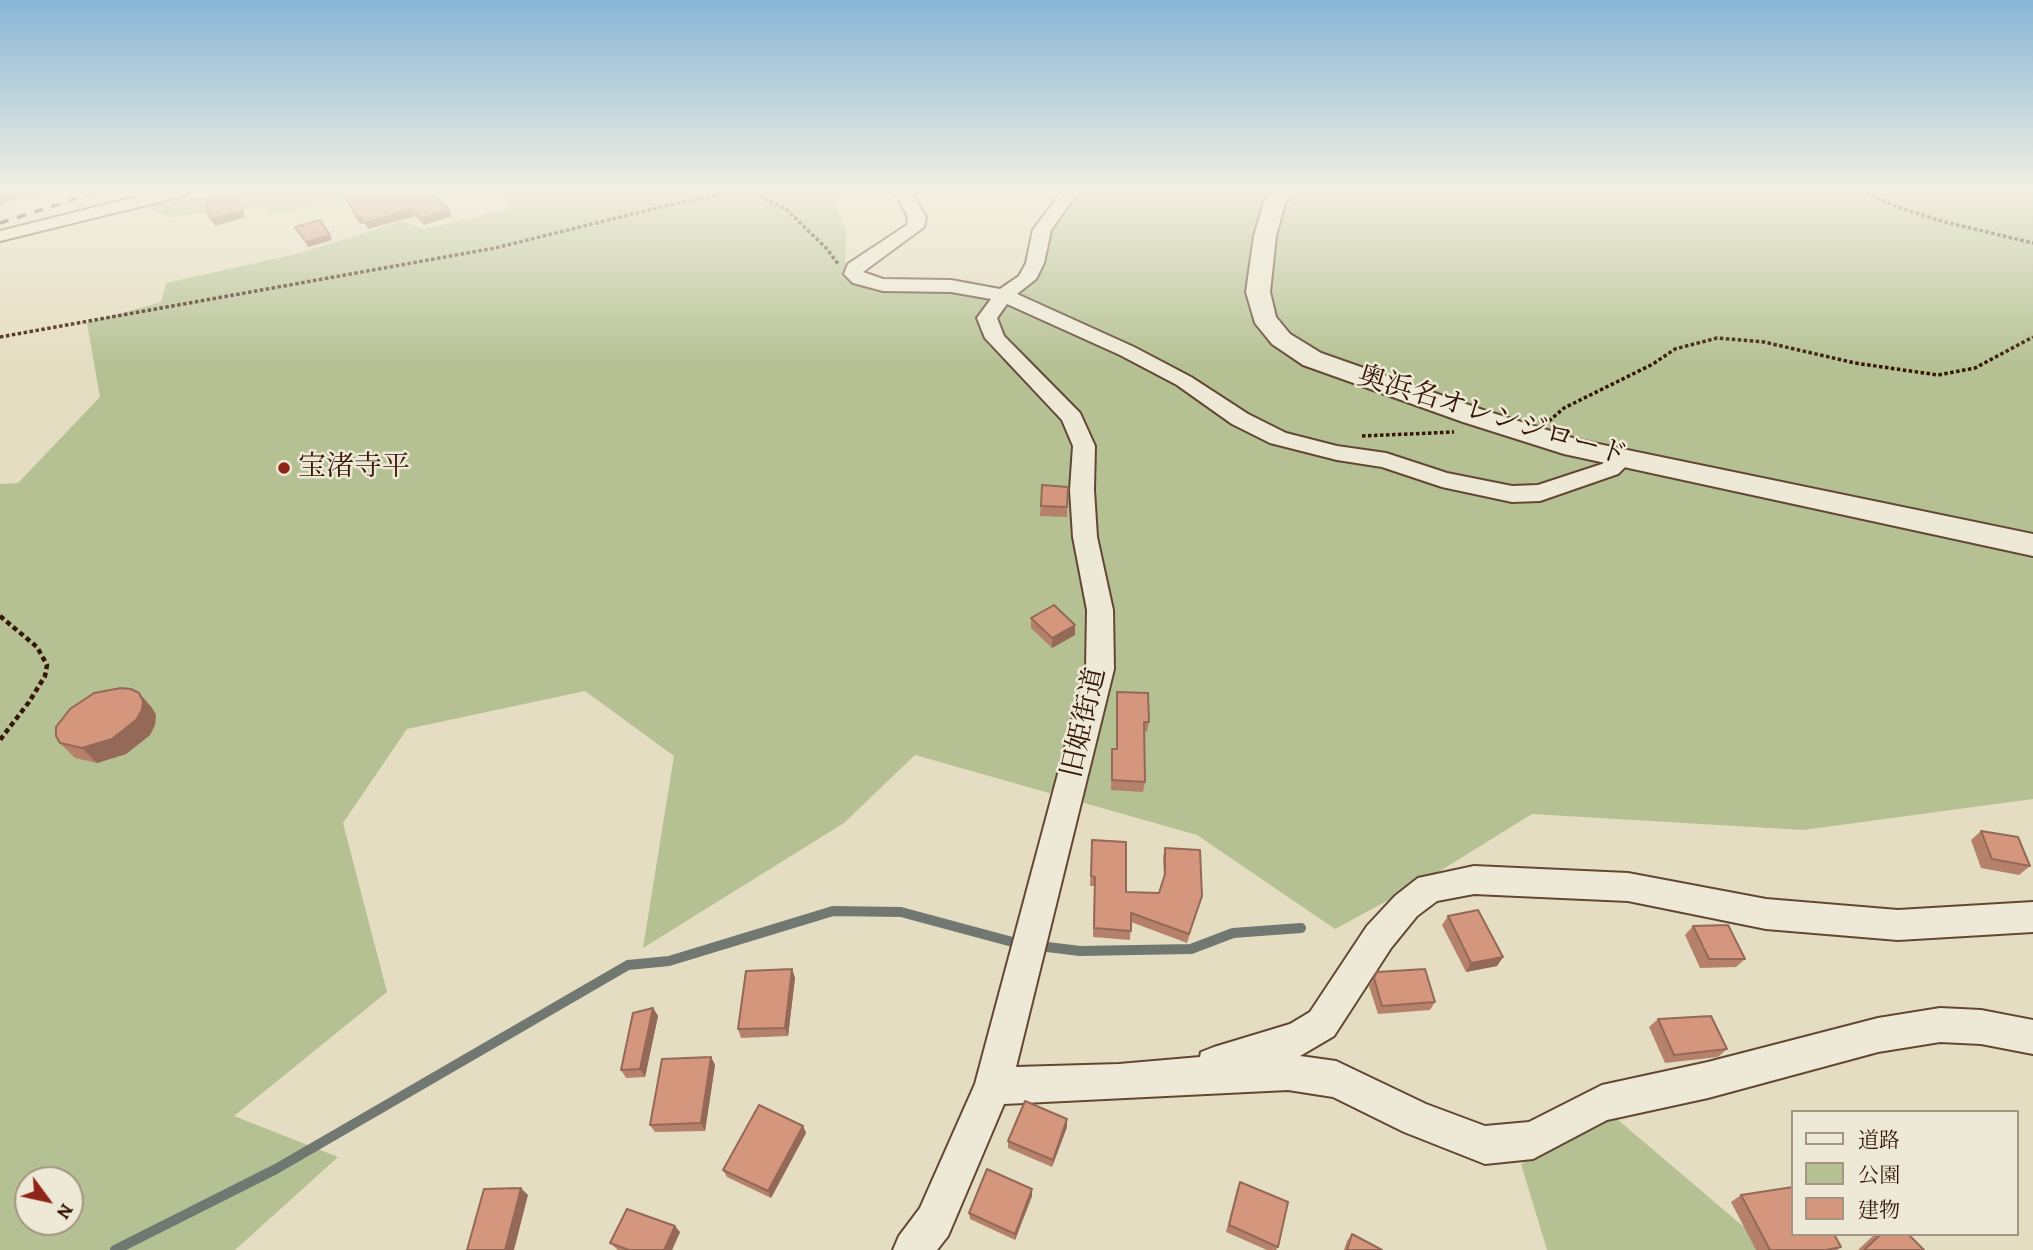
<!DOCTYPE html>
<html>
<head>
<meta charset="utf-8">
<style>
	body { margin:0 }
	#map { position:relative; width:2033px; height:1250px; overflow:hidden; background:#e5ddc1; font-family:Alegreya,"Noto Serif JP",serif }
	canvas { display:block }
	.legend { position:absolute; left:1791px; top:1110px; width:228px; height:126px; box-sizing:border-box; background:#eee9d7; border:2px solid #a49583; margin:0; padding:9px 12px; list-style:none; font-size:21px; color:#361605 }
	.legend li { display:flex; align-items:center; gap:14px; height:35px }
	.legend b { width:35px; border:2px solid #a49583 }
	.north { position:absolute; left:14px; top:1166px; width:70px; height:70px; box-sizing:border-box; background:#eee9d7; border:2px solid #a49583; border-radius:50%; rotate:123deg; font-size:19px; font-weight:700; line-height:28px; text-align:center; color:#361605 }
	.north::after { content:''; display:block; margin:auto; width:24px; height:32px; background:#8f2418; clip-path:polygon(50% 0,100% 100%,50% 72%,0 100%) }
</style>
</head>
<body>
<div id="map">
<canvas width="2033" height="1250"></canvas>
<ul class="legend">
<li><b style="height:9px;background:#eee9d7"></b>道路</li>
<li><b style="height:19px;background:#b5c193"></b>公園</li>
<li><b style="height:19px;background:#d4967c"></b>建物</li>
</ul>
<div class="north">N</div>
</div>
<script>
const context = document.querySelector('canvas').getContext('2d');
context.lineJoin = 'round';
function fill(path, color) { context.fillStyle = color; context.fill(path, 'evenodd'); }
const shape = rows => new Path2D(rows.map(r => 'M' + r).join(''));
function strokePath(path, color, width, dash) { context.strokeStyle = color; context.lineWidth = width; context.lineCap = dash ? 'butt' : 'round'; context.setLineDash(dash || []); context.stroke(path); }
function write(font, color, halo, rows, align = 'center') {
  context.font = font + ' Alegreya,"Noto Serif JP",serif'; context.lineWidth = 5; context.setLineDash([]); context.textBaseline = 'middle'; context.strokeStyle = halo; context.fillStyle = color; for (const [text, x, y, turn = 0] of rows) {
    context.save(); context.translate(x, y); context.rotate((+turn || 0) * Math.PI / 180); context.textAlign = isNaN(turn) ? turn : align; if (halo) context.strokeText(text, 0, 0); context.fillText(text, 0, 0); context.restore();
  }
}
const green = shape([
	[239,191,377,191,366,197,272,214,265,207,169,217,147,207,179,198,216,196],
	[499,191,844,191,835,204,846,231,845,276,876,284,1003,295,1019,285,1073,191,2033,191,2033,799,1803,830,1532,814,1422,882,1335,929,1197,835,915,755,844,823,643,948,674,756,585,691,407,729,343,823,387,992,234,1116,338,1157,235,1250,0,1250,0,484,18,483,100,397,87,323,161,302,166,283,300,253,402,221,423,229,511,209],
	[28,1180,70,1180,70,1222,28,1222],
	[1611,1114,1771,1250,1547,1250,1521,1164]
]);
const stream = shape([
	[1039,946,1080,951,1191,949,1233,933,1301,928],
	[115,1250,276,1169,628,965,669,961,833,911,901,912,1020,944]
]);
const pathFar1 = shape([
	[748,191,786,209,827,249,838,264],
	[1860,191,1903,209,1945,222,2033,243],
	[0,337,495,248,673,204,740,191],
	[1549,421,1564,408,1653,364,1675,349,1717,338,1764,342,1855,363,1938,375,1975,368,2033,337],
	[1362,436,1454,432]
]);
const path = shape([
	[0,616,37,647,47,665,45,676,29,702,0,740]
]);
const minor = shape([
	[160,191,189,191,187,195,0,241,0,231,160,191],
	[894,191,911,191,926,217,924,227,863,272,883,279,951,280,1000,289,1019,276,1026,263,1033,230,1062,191,1079,191,1051,230,1044,263,1036,279,1017,294,1134,347,1191,377,1248,414,1286,433,1337,446,1386,453,1447,473,1512,486,1538,485,1602,464,1613,455,1621,453,1629,455,1632,460,1618,474,1540,501,1512,502,1442,487,1382,467,1337,460,1270,443,1232,424,1177,385,1120,355,1007,304,997,318,1004,336,1080,413,1095,446,1094,490,1097,537,1113,610,1114,669,1016,1067,1119,1064,1200,1057,1201,1052,1214,1047,1290,1024,1310,1012,1367,926,1395,896,1418,878,1474,866,1628,873,1766,899,1898,910,2033,902,2033,932,1898,940,1766,929,1628,901,1474,894,1437,901,1417,916,1391,948,1334,1036,1300,1056,1336,1061,1426,1104,1485,1126,1529,1122,1602,1085,1708,1062,1878,1018,1940,1008,1981,1010,2033,1020,2033,1054,1981,1044,1940,1042,1878,1052,1708,1098,1607,1120,1533,1159,1485,1164,1404,1132,1333,1097,1288,1090,1004,1104,948,1236,937,1250,893,1250,899,1236,920,1208,975,1084,1086,669,1087,610,1073,537,1070,490,1073,446,1062,420,985,338,977,318,991,299,951,292,883,291,853,283,844,274,848,264,907,225,908,217,894,191]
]);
const tertiary = shape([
	[1274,191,1298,191,1285,203,1276,236,1270,292,1276,317,1290,334,1321,353,1483,410,1579,440,2033,534,2033,556,1564,454,1463,422,1303,365,1272,344,1255,323,1246,292,1254,236,1264,201,1274,191]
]);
const rail = shape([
	[0,223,100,191]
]);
const wall = shape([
	[344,195,452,216,424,225,415,216,368,229,364,223,360,224],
	[1042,485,1068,487,1067,517,1040,516],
	[1031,618,1075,635,1052,648,1031,628],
	[1117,692,1149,722,1147,732,1144,731,1145,782,1143,792,1111,790,1112,749,1116,749],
	[139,693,152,708,156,715,155,725,150,735,126,754,97,763,75,758,60,743],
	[1981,831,2030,866,2019,875,1981,868,1971,840],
	[1092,840,1126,892,1159,893,1164,879,1163,857,1165,848,1199,905,1187,943,1131,922,1130,940,1093,937,1094,886,1090,886],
	[1448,916,1503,957,1497,966,1466,972,1442,925],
	[1693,926,1745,959,1736,967,1700,968,1685,935],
	[792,969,795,978,788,1036,741,1038,738,1029],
	[1374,978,1435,1002,1430,1010,1378,1014,1369,986],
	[653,1008,658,1016,645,1077,626,1078,621,1070],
	[1658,1019,1727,1049,1718,1057,1665,1063,1649,1027],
	[711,1057,715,1065,705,1131,655,1132,650,1125],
	[803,1126,806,1133,771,1198,727,1177,723,1170],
	[1067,1127,1052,1167,1008,1148,1008,1141],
	[1240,1182,1278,1247,1276,1250,1267,1250,1226,1232,1237,1189],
	[1741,1195,1841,1247,1837,1250,1756,1250,1731,1202],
	[1032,1196,1015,1240,970,1219,969,1213],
	[680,1232,672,1250,618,1250,610,1243],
	[1352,1234,1382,1250,1344,1250,1347,1241],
	[1875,1234,1908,1234,1924,1250,1858,1250]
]);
const shadedWall = shape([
	[18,191,39,191,38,196,4,202,0,205,0,194],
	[412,209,415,216,368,229,365,223],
	[449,210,452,216,424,225,422,218],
	[243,211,246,217,215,226,211,219],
	[361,217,364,223,360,224,357,218],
	[330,235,332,240,308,247,306,242],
	[1075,625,1075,635,1052,648,1052,638],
	[139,693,152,708,156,715,155,725,150,735,126,754,97,763,82,748],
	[1503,957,1497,966,1466,972,1471,963],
	[792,969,795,978,788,1036,785,1028],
	[653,1008,658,1016,645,1077,640,1069],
	[711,1057,715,1065,705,1131,701,1123],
	[1067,1119,1067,1127,1052,1167,1053,1160],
	[803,1126,806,1133,771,1198,768,1191],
	[521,1188,528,1195,514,1250,505,1250],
	[1032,1189,1032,1196,1015,1240,1015,1234],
	[675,1226,680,1232,672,1250,664,1250]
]);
const building = shape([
	[0,191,18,191,0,194,0,191],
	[210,191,233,191,243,211,211,219,206,208,210,191],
	[357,191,390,191,395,196,409,191,431,191,449,210,422,218,412,209,365,223,361,217,357,218,344,195,357,191],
	[320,220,330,235,306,242,295,227,320,220],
	[1042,485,1068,487,1067,507,1041,506,1042,485],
	[1054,605,1075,625,1052,638,1031,618,1054,605],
	[121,688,131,689,139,693,143,701,142,710,136,720,112,739,82,748,60,743,56,736,56,727,70,709,94,693,121,688],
	[1117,692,1148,693,1149,722,1144,722,1145,782,1112,780,1112,749,1117,749,1117,692],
	[1981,831,2018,837,2030,866,1992,859,1981,831],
	[1092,840,1126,842,1126,892,1159,893,1165,874,1165,848,1200,850,1202,896,1189,934,1131,913,1131,931,1094,928,1095,877,1091,876,1092,840],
	[1478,910,1503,957,1471,963,1448,916,1478,910],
	[1728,925,1745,959,1709,959,1693,926,1728,925],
	[792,969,785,1028,738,1029,746,971,792,969],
	[1425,969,1435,1002,1382,1006,1374,978,1377,972,1425,969],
	[653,1008,640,1069,621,1070,633,1013,653,1008],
	[1711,1016,1727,1049,1674,1055,1658,1019,1711,1016],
	[711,1057,701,1123,650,1125,662,1059,711,1057],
	[1025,1101,1067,1119,1053,1160,1008,1141,1025,1101],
	[759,1105,803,1126,768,1191,723,1170,759,1105],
	[987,1169,1032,1189,1015,1234,969,1213,987,1169],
	[1240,1182,1288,1202,1278,1247,1229,1225,1240,1182],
	[1793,1187,1793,1234,1834,1234,1841,1247,1826,1250,1770,1250,1741,1195,1793,1187],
	[521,1188,505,1250,467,1250,484,1189,521,1188],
	[627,1209,675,1226,664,1250,629,1250,610,1243,627,1209],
	[1352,1234,1382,1250,1347,1250,1352,1234],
	[1881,1234,1908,1234,1924,1250,1864,1250,1881,1234]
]);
const markers = [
	[284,468,7,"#8f2418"]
];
const streetNames = [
	["奥浜名オレンジロード",1492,417,17],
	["旧姫街道",1085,723,-77]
];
const poiNames = [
	["宝渚寺平",298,468]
];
fill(green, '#b5c193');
strokePath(stream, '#717872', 10);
strokePath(minor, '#624834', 4);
strokePath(tertiary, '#624834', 4);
strokePath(pathFar1, '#361605', 3.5, [3.5, 2.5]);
strokePath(path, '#361605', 4.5, [5, 3.5]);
fill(minor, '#eee9d7');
fill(tertiary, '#eee9d7');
strokePath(rail, '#361605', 3.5, [9, 9]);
fill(wall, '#b6816b');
fill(shadedWall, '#946957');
fill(building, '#d4967c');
strokePath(building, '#946957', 2);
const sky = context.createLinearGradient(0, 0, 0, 366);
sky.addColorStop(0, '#88b6d6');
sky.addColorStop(0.52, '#f3f0e3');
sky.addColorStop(1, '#f3f0e300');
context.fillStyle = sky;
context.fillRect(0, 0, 2033, 366);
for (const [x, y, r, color] of markers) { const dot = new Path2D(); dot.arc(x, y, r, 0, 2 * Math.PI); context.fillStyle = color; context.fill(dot); strokePath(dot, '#eee9d7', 2.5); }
write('28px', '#361605', '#eee9d7', streetNames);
write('28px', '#361605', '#eee9d7', poiNames, 'left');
</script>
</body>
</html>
